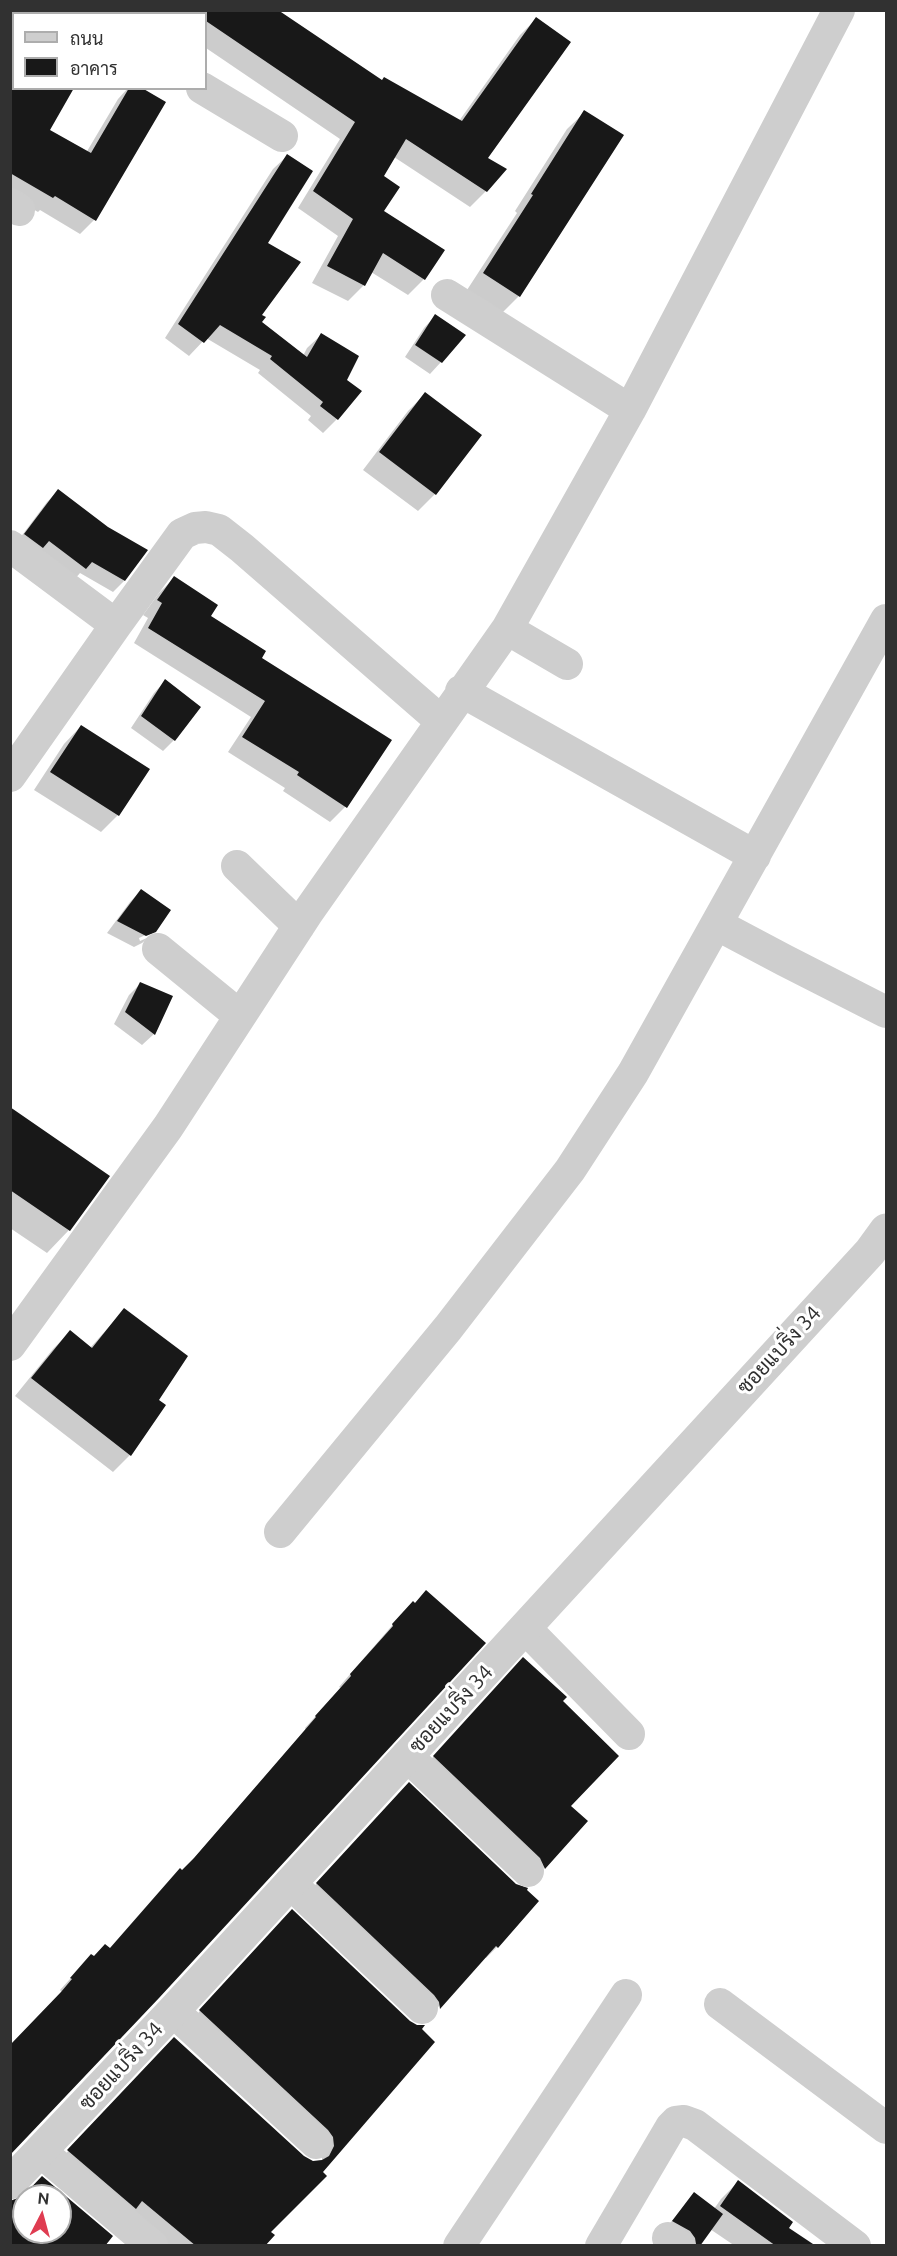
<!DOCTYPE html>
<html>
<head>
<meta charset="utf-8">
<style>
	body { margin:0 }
	#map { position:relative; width:897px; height:2256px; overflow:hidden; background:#fff; font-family:Ubuntu,Sarabun,sans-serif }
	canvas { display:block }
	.frame { position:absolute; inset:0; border:12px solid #313131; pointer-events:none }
	.legend { position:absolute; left:12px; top:12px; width:195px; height:78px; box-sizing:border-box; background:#fff; border:2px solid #adadad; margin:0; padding:8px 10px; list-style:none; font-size:18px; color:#313131 }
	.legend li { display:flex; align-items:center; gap:12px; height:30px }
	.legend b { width:30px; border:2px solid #adadad }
	.north { position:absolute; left:12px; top:2184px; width:60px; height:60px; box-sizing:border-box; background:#fff; border:2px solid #adadad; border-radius:50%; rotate:6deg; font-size:16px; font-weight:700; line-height:24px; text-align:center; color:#313131 }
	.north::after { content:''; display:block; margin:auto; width:21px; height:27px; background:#df3c51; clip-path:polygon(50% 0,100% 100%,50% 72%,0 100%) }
</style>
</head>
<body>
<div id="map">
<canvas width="897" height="2256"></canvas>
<div class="frame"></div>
<ul class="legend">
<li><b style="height:8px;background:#cecece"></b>ถนน</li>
<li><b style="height:16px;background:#181818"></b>อาคาร</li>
</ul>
<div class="north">N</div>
</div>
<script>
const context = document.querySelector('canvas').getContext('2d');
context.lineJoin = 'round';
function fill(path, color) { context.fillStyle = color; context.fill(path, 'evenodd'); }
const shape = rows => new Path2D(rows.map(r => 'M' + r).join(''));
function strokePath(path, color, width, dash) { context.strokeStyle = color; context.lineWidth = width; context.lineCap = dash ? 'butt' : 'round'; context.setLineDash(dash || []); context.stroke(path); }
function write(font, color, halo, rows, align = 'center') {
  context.font = font + ' Ubuntu,Sarabun,sans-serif'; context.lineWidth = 6; context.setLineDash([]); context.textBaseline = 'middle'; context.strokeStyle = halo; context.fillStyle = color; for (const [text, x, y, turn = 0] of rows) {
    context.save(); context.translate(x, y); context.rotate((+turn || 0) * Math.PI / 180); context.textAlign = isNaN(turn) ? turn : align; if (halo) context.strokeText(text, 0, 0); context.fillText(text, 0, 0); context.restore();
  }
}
const shadow = shape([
	[181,10,275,10,381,82,459,121,520,35,536,19,486,158,486,191,470,207,394,157,382,177,382,212,424,279,408,295,371,272,364,285,348,301,312,283,338,236,298,208,340,139,206,48,206,14,179,14],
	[10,38,14,40,14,88,48,130,86,153,118,99,128,88,139,88,94,220,80,234,40,210,38,212,10,196],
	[585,112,519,296,502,313,467,290,517,213,515,211,567,129],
	[287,156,266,243,259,322,303,356,307,348,321,335,346,380,337,419,323,433,308,420,311,416,258,373,260,370,206,338,189,356,165,338,273,169],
	[435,316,441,362,430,374,405,357,424,328],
	[425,394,480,435,435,494,418,511,363,470,408,411],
	[58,491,124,581,113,592,80,573,74,580,14,546,47,502],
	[174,578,209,616,260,659,390,740,345,807,330,822,283,791,285,788,228,752,251,717,134,643,148,618,143,615,159,593],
	[165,681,174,740,163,751,131,728,154,693],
	[81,726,118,815,101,832,34,790,64,744],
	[141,891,152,932,139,938,140,941,149,937,142,943,134,947,107,933,130,902],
	[140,984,154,1034,142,1045,114,1024,129,995],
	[10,1109,108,1176,69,1230,47,1253,10,1228],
	[124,1310,157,1401,164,1406,130,1455,113,1472,15,1396,53,1349,70,1332,90,1348],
	[402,1614,10,2153,10,2043,13,2044,62,1992,60,1990,80,1968,109,1950,182,1872,306,1730,305,1728,341,1688,339,1687],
	[512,1671,561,1701,569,1806,586,1821,533,1879,423,1768],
	[397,1796,497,1947,486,1958,484,1957,428,2018,306,1895],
	[280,1923,433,2042,269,2232,263,2246,169,2246,130,2212,57,2163,163,2050,303,2158,312,2162,322,2160,322,2150,189,2023],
	[738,2182,787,2228,791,2246,735,2246,710,2229,698,2246,680,2246,662,2233,694,2194,714,2209,721,2199]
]);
const building = shape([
	[189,10,278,10,382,80,384,77,462,121,536,17,571,42,488,158,507,169,487,192,406,139,384,176,400,187,384,211,445,250,425,280,383,253,365,286,327,266,353,219,313,191,355,122,206,21,206,14,194,14],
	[10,88,74,88,50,130,91,153,129,88,142,88,166,102,96,221,55,196,53,198,10,173],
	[584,110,624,135,520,297,483,273,533,195,531,194],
	[287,154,313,171,268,243,301,262,262,315,266,317,262,322,307,357,321,333,359,356,347,380,362,391,338,420,320,406,323,402,270,359,272,356,220,325,204,343,178,324],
	[435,314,466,335,442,363,415,345],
	[425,392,482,435,436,495,379,452],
	[58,489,108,527,148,550,125,581,92,562,86,569,49,541,43,548,24,534],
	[174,576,218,605,211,616,266,651,262,658,392,740,347,808,297,775,299,772,242,737,265,701,148,628,162,603,157,600],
	[165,679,201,707,175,741,141,716],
	[81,725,150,769,119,816,50,772],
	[141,889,171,910,156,932,146,936,117,921],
	[140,982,173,996,155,1035,125,1012],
	[10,1107,110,1176,70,1231,10,1190],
	[124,1308,188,1356,159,1400,166,1405,131,1456,31,1378,70,1330,92,1348],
	[426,1590,486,1643,159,1998,10,2155,10,2045,61,1992,72,1979,70,1978,91,1954,94,1956,105,1944,110,1948,180,1868,182,1870,194,1858,316,1717,315,1716,351,1676,350,1674,393,1626,392,1624,413,1601,415,1603],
	[523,1657,567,1697,563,1701,619,1756,571,1806,588,1821,545,1869,540,1858,433,1756],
	[409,1782,516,1884,528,1888,527,1890,539,1901,498,1948,496,1946,440,2009,439,2002,434,1995,316,1883],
	[292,1909,410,2021,417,2025,425,2025,422,2029,435,2042,323,2172,327,2176,271,2232,275,2235,265,2246,196,2246,142,2201,136,2209,67,2150,174,2037,304,2156,313,2161,322,2160,329,2156,334,2146,333,2137,328,2130,199,2010],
	[42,2176,113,2236,105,2246,10,2246,10,2201,23,2196],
	[24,2196,60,2196,60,2232,24,2232],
	[738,2180,793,2222,789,2228,816,2246,776,2246,720,2206],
	[694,2192,723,2214,700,2246,696,2244,695,2238,690,2231,672,2221]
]);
const minor = shape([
	[72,10,77,14],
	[202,88,282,136],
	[10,204,19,210],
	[447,295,630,410],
	[10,546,116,625],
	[507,629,567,664],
	[461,691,755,856],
	[10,776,116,625,182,534,195,528,206,527,219,530,242,548,441,721],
	[237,866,299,926],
	[718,925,784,960,886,1012],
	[158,949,240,1016],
	[10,1345,168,1127,308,912,507,629,630,410,839,10],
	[280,1532,448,1328,570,1170,633,1073,886,620],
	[525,1628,629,1734],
	[407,1756,528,1871],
	[290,1883,422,2008],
	[720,2004,886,2128],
	[173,2011,316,2143],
	[40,2151,152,2246],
	[668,2238,679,2246],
	[459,2246,626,1995],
	[601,2246,671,2127,676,2122,684,2121,695,2125,855,2246]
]);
const tertiary = shape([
	[10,2183,173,2011,870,1252,886,1230]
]);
const streetNames = [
	["ซอยแบริ่ง 34",779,1350,-47],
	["ซอยแบริ่ง 34",451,1709,-47],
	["ซอยแบริ่ง 34",121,2066,-47]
];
fill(shadow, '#0003');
fill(building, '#181818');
strokePath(minor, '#cecece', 32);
strokePath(tertiary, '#cecece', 33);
write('21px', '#313131', '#fff', streetNames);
</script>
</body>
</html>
